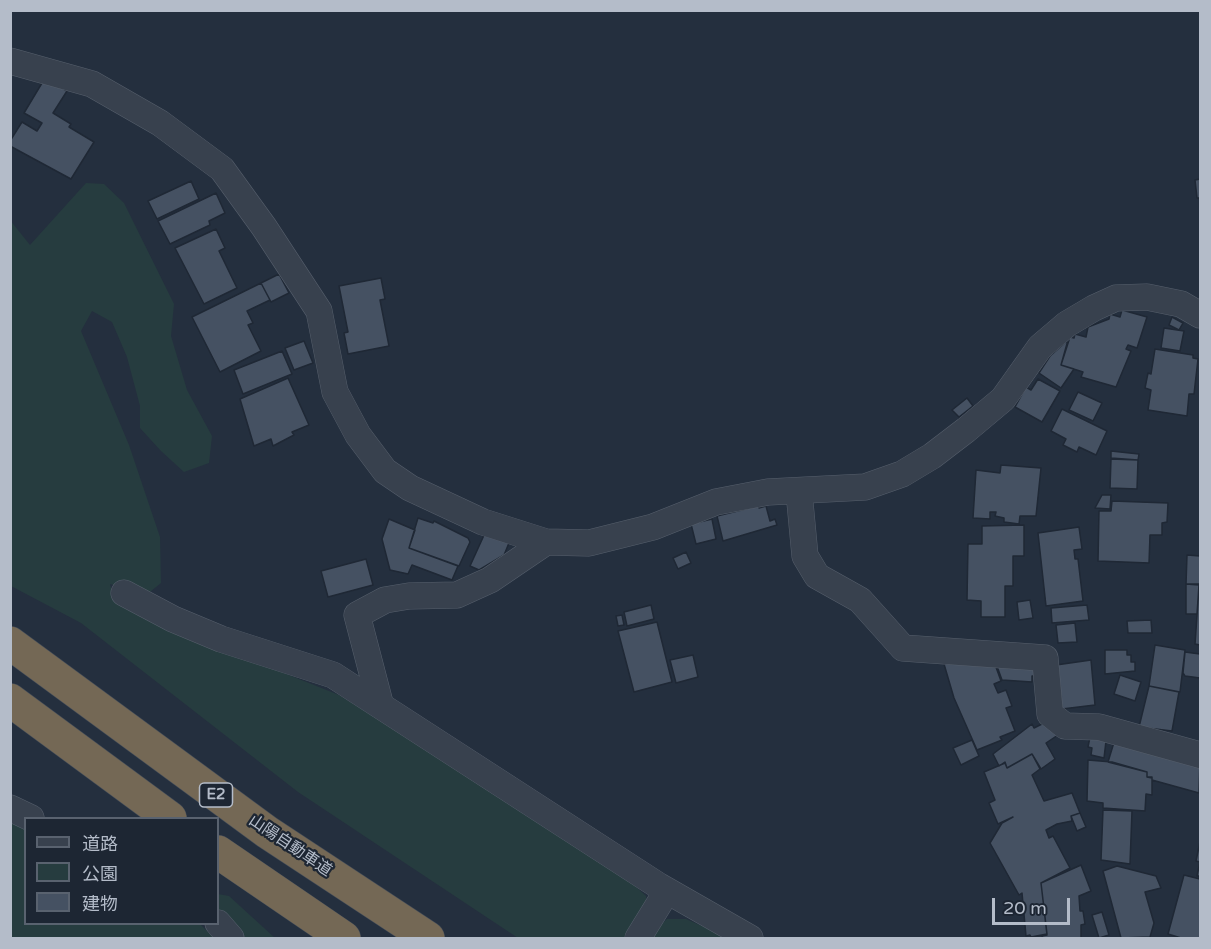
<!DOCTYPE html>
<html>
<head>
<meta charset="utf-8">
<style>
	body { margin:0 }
	#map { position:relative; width:1211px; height:949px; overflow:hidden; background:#242f3e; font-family:"Varela Round","Noto Sans JP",sans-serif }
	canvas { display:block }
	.frame { position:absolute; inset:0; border:12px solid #b4bcc9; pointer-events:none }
	.legend { position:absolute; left:24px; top:817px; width:195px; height:108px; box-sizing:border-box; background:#1d2633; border:2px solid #59626f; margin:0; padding:8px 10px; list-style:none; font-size:18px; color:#b4bcc9 }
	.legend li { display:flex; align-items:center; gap:12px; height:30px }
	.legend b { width:30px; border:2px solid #59626f }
	.scale { position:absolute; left:992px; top:898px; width:78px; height:27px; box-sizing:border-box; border:3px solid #b4bcc9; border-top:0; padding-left:8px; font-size:18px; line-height:21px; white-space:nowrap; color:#b4bcc9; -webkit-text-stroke:4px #1d2633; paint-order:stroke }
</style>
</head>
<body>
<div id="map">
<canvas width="1211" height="949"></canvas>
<div class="frame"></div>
<ul class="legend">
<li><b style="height:8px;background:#38414e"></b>道路</li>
<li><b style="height:16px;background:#263c3f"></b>公園</li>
<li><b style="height:16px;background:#455162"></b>建物</li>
</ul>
<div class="scale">20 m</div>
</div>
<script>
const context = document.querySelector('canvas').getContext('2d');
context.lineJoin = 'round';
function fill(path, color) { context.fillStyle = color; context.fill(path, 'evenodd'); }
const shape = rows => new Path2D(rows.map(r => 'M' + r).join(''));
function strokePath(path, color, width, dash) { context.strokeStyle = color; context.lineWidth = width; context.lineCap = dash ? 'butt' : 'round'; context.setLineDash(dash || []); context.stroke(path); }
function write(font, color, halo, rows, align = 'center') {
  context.font = font + ' "Varela Round","Noto Sans JP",sans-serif'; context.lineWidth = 4.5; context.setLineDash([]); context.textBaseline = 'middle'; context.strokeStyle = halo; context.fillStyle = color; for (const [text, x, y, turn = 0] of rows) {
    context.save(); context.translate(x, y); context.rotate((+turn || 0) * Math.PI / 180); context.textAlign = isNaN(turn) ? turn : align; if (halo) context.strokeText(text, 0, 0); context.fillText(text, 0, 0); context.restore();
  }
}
const green = shape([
	[86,183,104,184,124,203,174,304,171,336,187,390,212,436,209,463,184,472,161,451,140,428,140,406,127,357,112,322,92,311,81,331,129,445,160,537,161,583,146,595,110,584,114,599,226,650,339,695,449,763,634,885,646,896,646,907,627,938,518,938,298,792,81,623,11,586,10,220,30,245],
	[10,817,25,825,26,924,200,924,214,938,11,938],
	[218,894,229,896,275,938,246,938,218,910],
	[667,919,686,919,729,938,647,938]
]);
const building = shape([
	[45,78,67,91,53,113,71,124,69,127,94,142,71,179,10,146,10,141,22,122,37,131,42,123,24,113,45,78],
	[1200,179,1200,198,1197,198,1195,180,1200,179],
	[191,181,199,199,157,219,148,201,191,181],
	[216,193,225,213,209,221,210,225,170,244,158,221,216,193],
	[216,229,225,248,219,251,237,288,204,304,175,248,216,229],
	[279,274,289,293,271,302,261,283,279,274],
	[381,278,385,299,380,300,389,346,348,354,344,333,348,332,339,286,381,278],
	[261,283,270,300,247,311,253,323,248,325,261,351,220,372,192,317,261,283],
	[1122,310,1147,317,1137,348,1128,345,1126,349,1131,351,1116,387,1081,377,1083,372,1061,365,1070,337,1074,338,1075,334,1086,337,1088,327,1109,319,1110,314,1120,317,1122,310],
	[1172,317,1183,323,1179,330,1169,325,1172,317],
	[1164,328,1184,331,1180,351,1161,348,1164,328],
	[1068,340,1061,365,1074,369,1061,388,1039,373,1050,356,1068,340],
	[304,341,313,363,294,370,285,348,304,341],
	[1155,349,1193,355,1193,358,1198,359,1194,394,1189,394,1187,416,1148,410,1151,390,1145,388,1148,373,1151,374,1155,349],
	[282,351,292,374,243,394,234,370,282,351],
	[288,378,309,425,292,432,294,435,273,446,271,439,254,446,240,399,288,378],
	[1038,379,1060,391,1042,422,1015,407,1026,387,1031,390,1038,379],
	[1078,392,1102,403,1093,421,1069,410,1078,392],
	[967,398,973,406,959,417,952,410,967,398],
	[1062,409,1107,431,1096,455,1079,447,1077,452,1063,445,1066,439,1051,431,1062,409],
	[1111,451,1139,454,1138,460,1111,458,1111,451],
	[1111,459,1138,460,1137,489,1110,488,1111,459],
	[1001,465,1041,468,1036,516,1020,516,1019,524,1004,522,1004,518,995,516,996,512,990,512,990,519,973,518,976,470,1000,473,1001,465],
	[1102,495,1111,495,1110,509,1095,508,1102,495],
	[1112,501,1168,503,1167,522,1162,523,1162,535,1150,535,1149,563,1098,561,1099,511,1111,511,1112,501],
	[758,506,759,508,766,506,770,521,775,519,777,525,723,541,717,516,758,506],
	[418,518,433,523,434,521,468,538,470,542,459,566,409,548,418,518],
	[389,519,415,530,409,548,458,566,452,580,412,565,408,574,390,570,382,539,389,519],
	[712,519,716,539,696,544,691,524,712,519],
	[1024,525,1024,556,1013,556,1013,586,1005,586,1005,617,981,617,981,601,967,600,968,544,982,544,982,526,1024,525],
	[1079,527,1082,549,1074,550,1075,559,1078,559,1083,601,1046,606,1038,533,1079,527],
	[485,533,509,543,504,555,479,570,470,566,485,533],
	[686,552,691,563,678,569,673,558,686,552],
	[1187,555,1200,556,1200,584,1186,584,1187,555],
	[366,559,373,585,328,597,321,571,366,559],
	[1186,584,1199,585,1197,614,1186,614,1186,584],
	[1199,587,1200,587,1200,645,1195,644,1199,587],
	[1030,600,1033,618,1019,620,1017,602,1030,600],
	[651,605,654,619,627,626,624,612,651,605],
	[1087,605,1089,620,1052,623,1051,608,1087,605],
	[622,615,624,625,618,626,616,616,622,615],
	[1151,620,1152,633,1128,633,1127,621,1151,620],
	[657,622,672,682,634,692,618,631,657,622],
	[1075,623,1077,642,1058,643,1056,625,1075,623],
	[1155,645,1185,650,1180,692,1149,686,1155,645],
	[1105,650,1127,650,1127,655,1131,655,1131,662,1135,662,1135,671,1105,674,1105,650],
	[1185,652,1200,654,1200,678,1185,676,1183,673,1185,652],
	[693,655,698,677,676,683,670,660,693,655],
	[992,656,1001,681,994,684,998,693,1006,690,1012,706,1006,708,1015,731,1000,737,1002,740,977,750,954,698,944,664,992,656],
	[994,658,1037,661,1036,676,1032,676,1032,682,1002,680,994,658],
	[1091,660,1095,705,1062,709,1056,665,1091,660],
	[1120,675,1141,682,1135,701,1114,694,1120,675],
	[1149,686,1179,692,1172,731,1139,727,1149,686],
	[1046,722,1058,735,1046,743,1055,759,1041,769,1032,754,1007,768,1005,762,999,766,993,754,1032,724,1034,728,1046,722],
	[1090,737,1106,741,1104,758,1091,755,1092,748,1088,747,1090,737],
	[1115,739,1200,761,1199,793,1152,780,1152,777,1147,777,1147,772,1108,762,1115,739],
	[972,740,979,756,961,765,953,748,972,740],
	[1032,754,1040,769,1032,775,1044,801,1072,793,1080,813,1071,816,1072,821,1057,824,1046,830,1049,838,1053,836,1070,868,1041,883,1047,934,1031,937,1030,935,1026,936,1022,893,1019,895,990,843,1002,823,1013,817,998,824,989,803,995,800,984,772,1005,763,1007,768,1032,754],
	[1088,760,1112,762,1147,772,1147,777,1152,778,1152,795,1146,794,1145,811,1103,808,1103,803,1087,801,1088,760],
	[1103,810,1132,811,1130,864,1101,860,1103,810],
	[1080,813,1086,827,1077,831,1071,816,1080,813],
	[1200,842,1200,876,1197,876,1200,862,1196,861,1200,842],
	[1081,865,1091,891,1079,896,1080,911,1083,911,1085,924,1081,925,1081,938,1043,938,1042,936,1047,935,1041,883,1081,865],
	[1117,866,1156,876,1161,888,1145,892,1154,923,1150,937,1121,938,1103,871,1117,866],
	[1184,875,1200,879,1200,938,1181,938,1168,934,1184,875],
	[1102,912,1109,935,1099,938,1092,915,1102,912]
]);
const minor = shape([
	[10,61,92,84,160,123,222,169,264,227,319,311,335,392,358,435,385,471,410,488,483,522,546,542,589,543,653,527,716,502,768,492,865,487,902,474,932,456,966,430,1003,399,1040,347,1067,324,1094,308,1116,298,1147,297,1181,304,1200,315],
	[799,492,805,556,817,576,860,600,903,648,1045,658,1050,714,1065,726,1099,727,1200,755],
	[124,593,173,619,221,639,333,675,659,886,750,938],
	[380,703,357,615,385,600,409,596,457,595,490,580,546,542],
	[10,808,31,818],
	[218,923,231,938],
	[638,938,667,891]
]);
const highway = shape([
	[10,643,267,832,428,938],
	[10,700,170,818],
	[218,852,344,938]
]);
const shields = [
	[216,795,33]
];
const shieldNames = [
	["E2",216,795]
];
const streetNames = [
	["山陽自動車道",290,846,34]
];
fill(green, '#263c3f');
fill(building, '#455162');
strokePath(building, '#1f2835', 1.5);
strokePath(minor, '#565f6c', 27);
strokePath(highway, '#434c59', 34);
strokePath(minor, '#38414e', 26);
strokePath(highway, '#746855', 33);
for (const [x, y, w] of shields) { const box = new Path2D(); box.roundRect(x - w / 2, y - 12, w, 24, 4.5); context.fillStyle = '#1d2633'; context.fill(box); strokePath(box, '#b4bcc9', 1.5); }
write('bold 15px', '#b4bcc9', null, shieldNames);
write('16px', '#b4bcc9', '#1d2633', streetNames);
</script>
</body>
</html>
